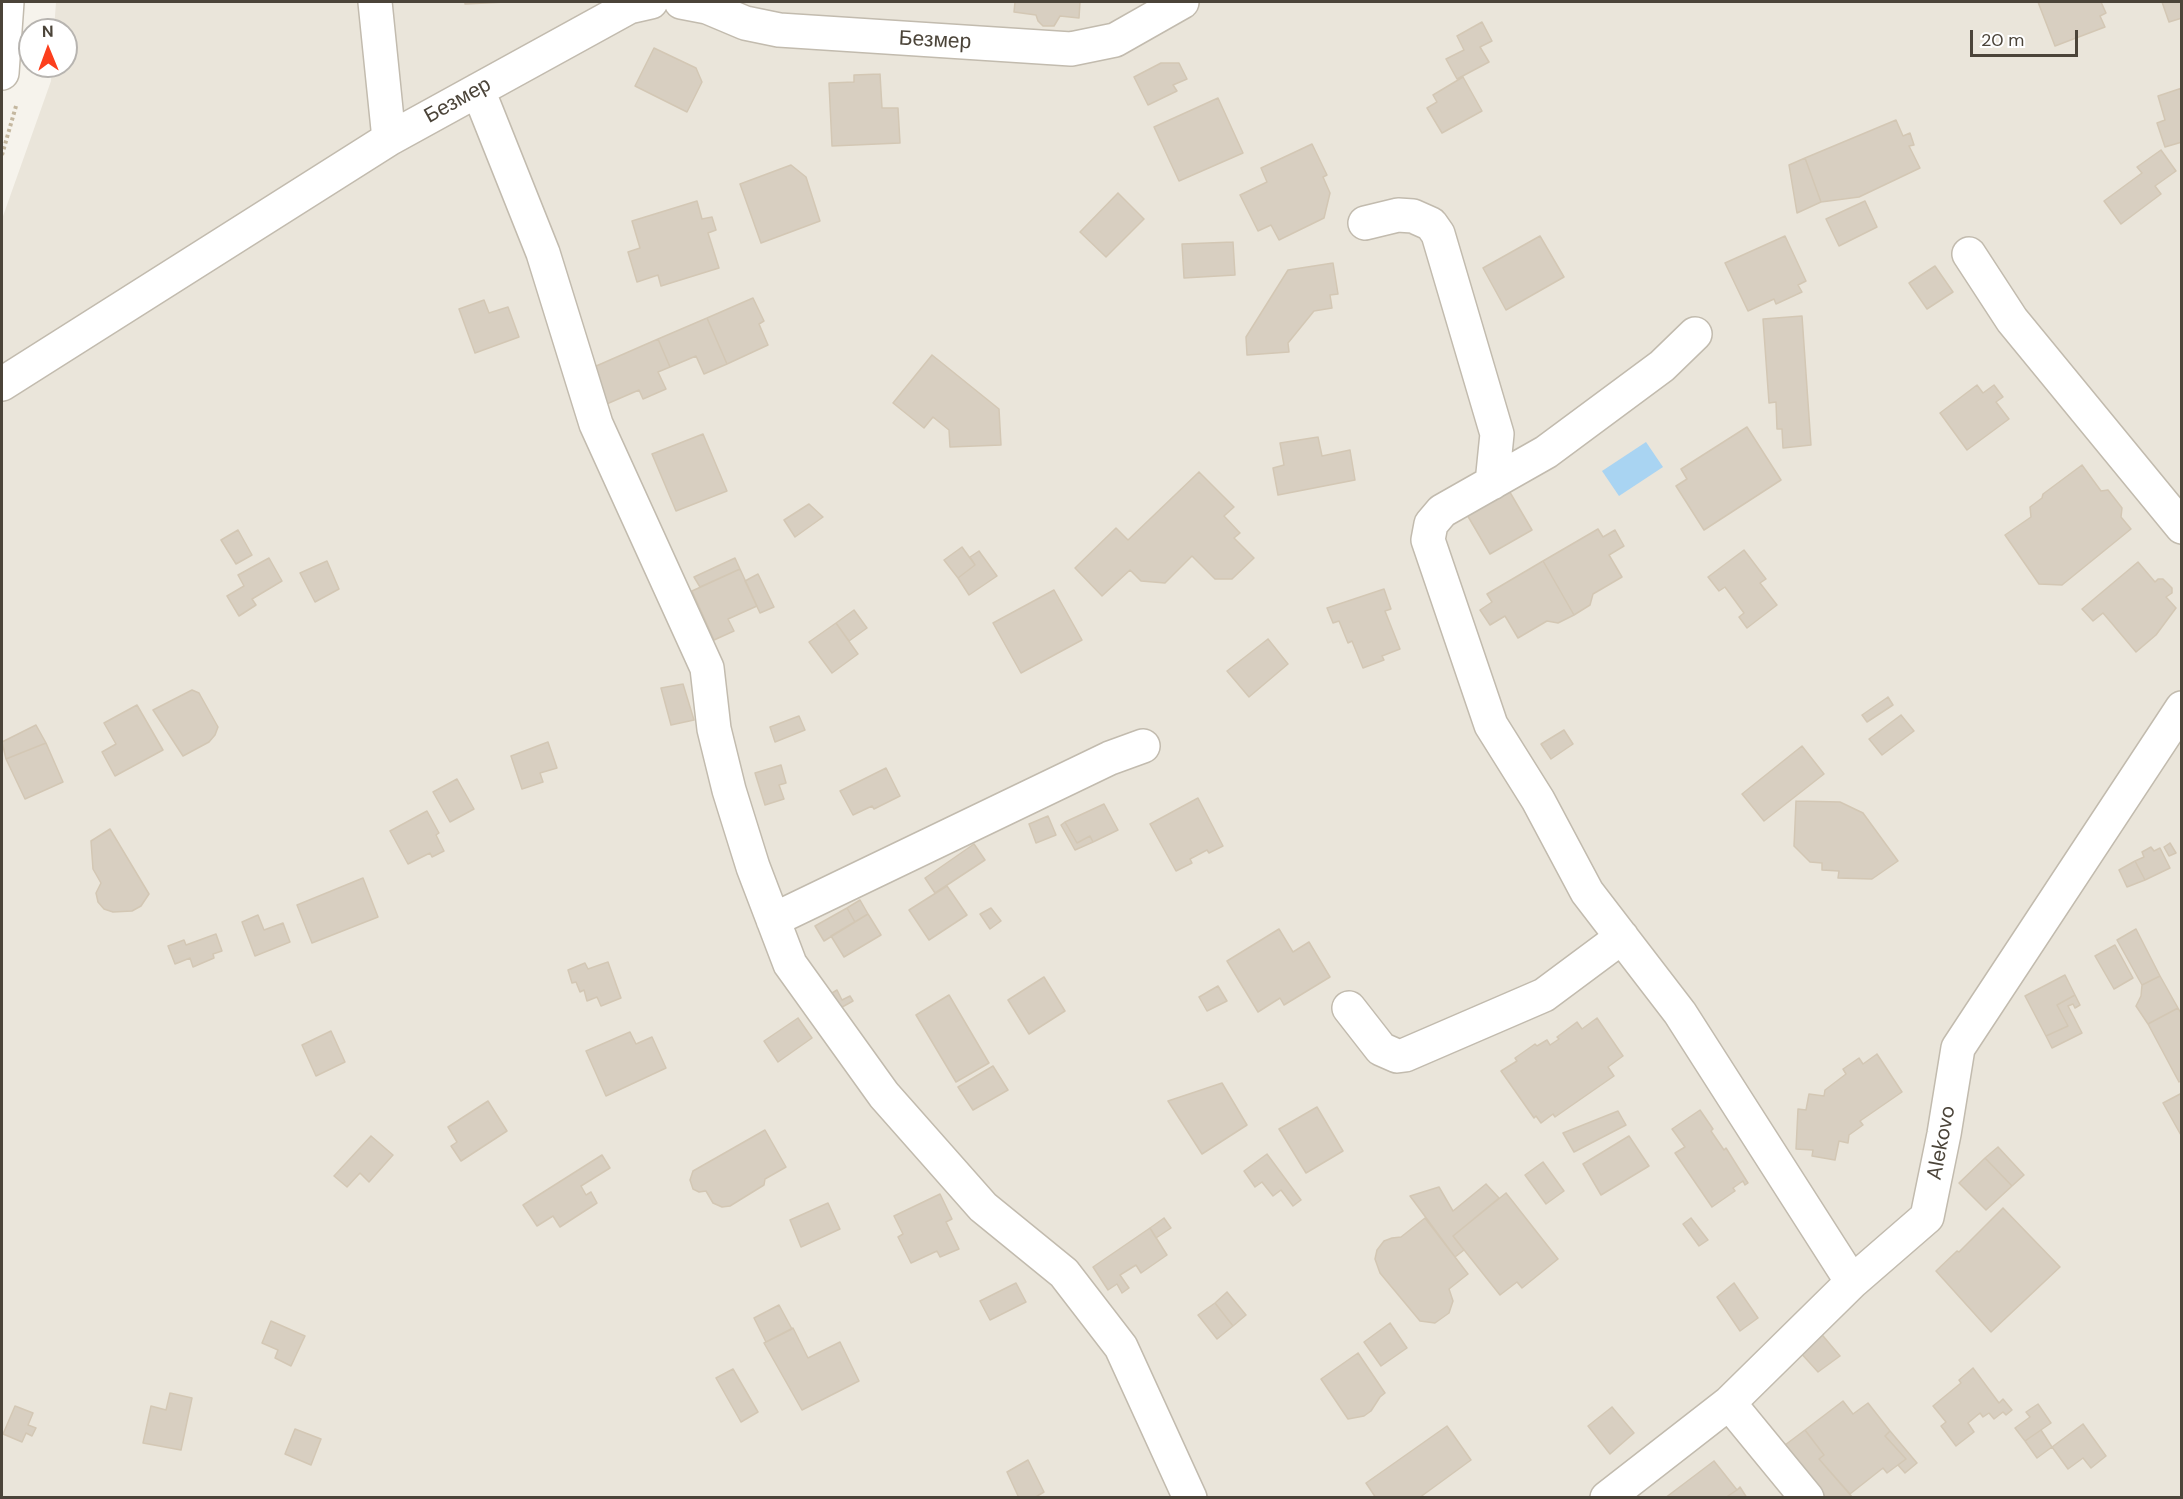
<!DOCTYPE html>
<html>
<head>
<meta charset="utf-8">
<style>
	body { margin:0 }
	#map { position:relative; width:2183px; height:1499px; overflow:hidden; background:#f6f3ec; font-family:"DM Sans",sans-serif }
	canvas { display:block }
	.frame { position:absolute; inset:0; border:3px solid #4b4439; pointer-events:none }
	.north { position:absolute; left:18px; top:18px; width:60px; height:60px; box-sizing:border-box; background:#fff; border:2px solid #b7b4b0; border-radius:50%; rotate:359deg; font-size:16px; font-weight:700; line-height:24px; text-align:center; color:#4b4439 }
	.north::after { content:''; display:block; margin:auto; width:21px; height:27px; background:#fc3f1d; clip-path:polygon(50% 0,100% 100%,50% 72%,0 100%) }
	.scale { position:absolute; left:1970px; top:30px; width:108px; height:27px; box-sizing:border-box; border:3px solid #4b4439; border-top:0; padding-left:8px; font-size:18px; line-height:21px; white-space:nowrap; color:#4b4439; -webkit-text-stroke:4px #fff; paint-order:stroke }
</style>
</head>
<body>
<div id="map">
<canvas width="2183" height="1499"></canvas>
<div class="frame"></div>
<div class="north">N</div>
<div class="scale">20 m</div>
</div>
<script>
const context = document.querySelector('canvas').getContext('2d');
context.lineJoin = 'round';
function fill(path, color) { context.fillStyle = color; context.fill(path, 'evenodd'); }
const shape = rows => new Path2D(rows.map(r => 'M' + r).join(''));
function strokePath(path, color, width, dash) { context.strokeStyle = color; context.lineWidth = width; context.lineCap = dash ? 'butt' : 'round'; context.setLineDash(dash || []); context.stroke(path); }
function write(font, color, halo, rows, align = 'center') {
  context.font = font + ' "DM Sans",sans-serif'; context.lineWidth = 4.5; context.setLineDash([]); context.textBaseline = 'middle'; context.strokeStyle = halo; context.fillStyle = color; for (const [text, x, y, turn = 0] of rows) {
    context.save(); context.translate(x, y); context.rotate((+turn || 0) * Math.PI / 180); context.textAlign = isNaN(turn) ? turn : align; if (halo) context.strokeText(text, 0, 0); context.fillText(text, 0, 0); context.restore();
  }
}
const residential = shape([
	[56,2,2181,2,2181,1497,2,1497,2,219,51,81,52,66,66,66,66,30,54,30]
]);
const water = shape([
	[1646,442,1663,467,1619,496,1602,471]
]);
const building = shape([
	[465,2,506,2,465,4,465,2],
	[1015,2,1080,2,1079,18,1060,16,1054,26,1043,26,1038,21,1036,15,1014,12,1015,2],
	[2038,2,2101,2,2106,13,2100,16,2105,27,2055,46,2038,2],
	[2162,2,2182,2,2182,18,2169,22,2162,2],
	[1482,22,1492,41,1480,47,1489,62,1457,79,1446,59,1464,50,1457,36,1482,22],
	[654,48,696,68,702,82,687,112,635,86,654,48],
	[1161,63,1179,63,1187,79,1173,85,1177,91,1148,105,1134,77,1161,63],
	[880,74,882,108,898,108,900,143,832,146,829,83,854,82,854,75,880,74],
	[1463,77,1482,111,1442,133,1427,108,1437,102,1433,95,1463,77],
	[2182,88,2182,142,2165,147,2157,123,2165,120,2158,96,2182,88],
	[1218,98,1243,153,1179,181,1154,127,1218,98],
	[1896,120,1903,136,1910,133,1914,145,1909,146,1920,168,1859,197,1821,202,1805,158,1896,120],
	[1312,144,1327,175,1323,177,1330,193,1324,218,1279,240,1271,225,1258,231,1240,195,1267,182,1261,168,1312,144],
	[2161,150,2176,171,2155,186,2161,194,2121,224,2104,201,2142,173,2137,167,2161,150],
	[1805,158,1821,202,1797,213,1789,165,1805,158],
	[791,165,806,177,820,221,761,243,740,184,791,165],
	[1118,193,1144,219,1106,257,1080,232,1118,193],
	[697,201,702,219,712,217,716,230,708,233,719,268,661,286,658,275,637,282,628,252,640,248,632,221,697,201],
	[1865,201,1877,227,1839,246,1826,219,1865,201],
	[1540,236,1564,277,1506,310,1483,268,1540,236],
	[1785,236,1806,281,1798,285,1802,292,1776,304,1774,299,1748,311,1725,263,1785,236],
	[1233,242,1235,275,1184,278,1182,244,1233,242],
	[1333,263,1338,294,1330,295,1332,308,1314,311,1288,343,1289,352,1247,355,1246,337,1288,270,1333,263],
	[1935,266,1953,292,1927,309,1909,283,1935,266],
	[753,298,764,321,759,324,768,345,727,364,707,318,753,298],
	[484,300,489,313,508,307,519,337,475,353,459,309,484,300],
	[1802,316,1811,445,1783,448,1782,429,1777,429,1776,402,1769,403,1763,319,1802,316],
	[707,318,727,364,704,374,696,356,670,367,658,339,707,318],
	[658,339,670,367,658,372,666,389,643,399,639,390,602,406,587,370,658,339],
	[932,355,999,409,1001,445,950,447,949,430,933,417,924,428,893,403,932,355],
	[1977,385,1983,393,1994,385,2003,397,1996,402,2009,419,1967,450,1940,413,1977,385],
	[1747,427,1781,480,1704,530,1676,486,1687,479,1681,469,1747,427],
	[703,434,727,491,676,511,652,454,703,434],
	[1318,437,1322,456,1350,450,1355,480,1278,495,1273,468,1284,465,1280,443,1318,437],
	[2082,465,2101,491,2108,490,2122,508,2121,517,2131,529,2062,585,2039,584,2005,535,2031,517,2030,507,2042,498,2043,494,2082,465],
	[1199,472,1234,507,1224,516,1240,533,1234,538,1254,558,1232,579,1215,579,1192,556,1165,583,1141,581,1130,570,1102,596,1075,568,1116,528,1128,540,1199,472],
	[1508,489,1532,530,1490,554,1466,513,1508,489],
	[809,504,823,517,795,537,784,520,809,504],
	[1598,529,1603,537,1615,530,1624,546,1609,555,1622,577,1593,594,1590,605,1574,615,1543,561,1598,529],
	[238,530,252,555,236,564,221,540,238,530],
	[962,547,975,565,958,578,944,560,962,547],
	[1744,550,1766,579,1760,583,1777,605,1747,628,1739,617,1744,613,1725,587,1719,591,1708,577,1744,550],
	[979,551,997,576,969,595,958,578,975,565,970,557,979,551],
	[269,558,282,581,252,599,256,605,239,616,227,596,244,586,238,575,269,558],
	[735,558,740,569,700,587,694,577,735,558],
	[327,561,339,589,315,602,300,573,327,561],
	[1543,561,1574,615,1558,623,1547,621,1518,638,1505,616,1490,625,1480,610,1492,602,1487,594,1543,561],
	[2138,562,2155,582,2158,579,2163,579,2172,588,2172,593,2166,597,2176,608,2156,635,2136,652,2103,613,2093,621,2082,609,2138,562],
	[740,569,757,606,728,619,734,631,714,640,692,591,740,569],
	[758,574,774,607,760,613,745,581,758,574],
	[1384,589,1391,609,1385,611,1400,649,1382,656,1384,660,1363,668,1352,641,1348,643,1339,621,1333,623,1327,608,1384,589],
	[1054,590,1082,640,1021,673,993,623,1054,590],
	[854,610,867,628,849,641,836,623,854,610],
	[836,623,858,654,832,673,809,642,836,623],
	[1268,639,1288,664,1249,697,1227,671,1268,639],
	[683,684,694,720,671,725,661,688,683,684],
	[192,690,199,693,218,727,215,735,209,742,183,756,153,710,192,690],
	[1888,697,1893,705,1867,722,1862,715,1888,697],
	[137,705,163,750,115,776,102,752,116,744,104,723,137,705],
	[1901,715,1914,731,1882,755,1869,739,1901,715],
	[799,716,805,730,775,742,770,727,799,716],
	[36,725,46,743,6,759,2,742,36,725],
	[1564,730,1573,744,1551,759,1541,744,1564,730],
	[548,742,557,768,540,773,543,782,522,789,511,756,548,742],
	[46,743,63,782,25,799,6,759,46,743],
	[1802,746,1824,774,1764,821,1742,794,1802,746],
	[781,765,786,783,779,785,784,799,765,805,755,773,781,765],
	[886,768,900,796,874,809,872,806,853,815,840,791,886,768],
	[457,779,474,809,450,822,433,792,457,779],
	[1198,798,1223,846,1209,853,1207,850,1190,859,1192,863,1176,871,1150,824,1198,798],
	[1796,801,1840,802,1863,813,1898,861,1872,879,1838,878,1839,871,1822,870,1822,863,1810,862,1794,846,1796,801],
	[1104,804,1118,830,1093,842,1090,836,1077,843,1065,822,1104,804],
	[427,811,439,833,436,835,444,851,432,857,430,853,408,864,390,831,427,811],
	[1048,816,1056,835,1036,843,1029,824,1048,816],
	[1065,822,1077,843,1090,836,1093,842,1075,850,1061,825,1065,822],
	[110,829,149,894,141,906,132,911,113,912,104,909,98,902,96,893,101,883,93,869,91,841,110,829],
	[2170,843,2176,853,2169,856,2164,847,2170,843],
	[974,844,985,860,935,893,925,878,974,844],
	[2151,847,2154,851,2160,848,2170,868,2145,880,2135,861,2144,857,2142,852,2151,847],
	[2135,861,2145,880,2127,887,2119,870,2135,861],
	[363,878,378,917,312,943,297,905,363,878],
	[947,886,967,915,929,940,909,910,947,886],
	[860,900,868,914,855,922,847,908,860,900],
	[847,908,855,922,824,941,815,926,847,908],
	[991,908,1001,921,990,929,980,914,991,908],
	[868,914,881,935,844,957,831,936,868,914],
	[258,915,264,930,283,923,290,942,255,956,242,922,258,915],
	[1279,929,1293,952,1309,942,1330,977,1284,1005,1280,998,1258,1012,1227,961,1279,929],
	[2136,929,2160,976,2142,985,2117,940,2136,929],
	[216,934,222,951,213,954,214,958,193,967,190,958,175,964,168,946,184,940,186,945,216,934],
	[2115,945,2133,978,2114,989,2095,956,2115,945],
	[608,962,621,998,601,1006,597,997,587,1001,584,990,580,992,576,982,572,983,568,970,585,963,588,969,608,962],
	[2065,975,2075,995,2057,1005,2068,1026,2046,1036,2025,996,2065,975],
	[2160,976,2178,1008,2148,1024,2136,1006,2141,996,2142,985,2160,976],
	[1044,977,1065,1011,1029,1034,1008,1000,1044,977],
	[1218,986,1227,1001,1207,1011,1199,997,1218,986],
	[837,990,842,1000,850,996,853,1001,835,1011,827,996,837,990],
	[949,995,989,1063,956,1082,916,1015,949,995],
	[2075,995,2080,1005,2075,1008,2073,1004,2068,1006,2082,1033,2052,1048,2046,1036,2068,1026,2057,1005,2075,995],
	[2178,1008,2182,1015,2182,1080,2179,1082,2148,1024,2178,1008],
	[798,1018,812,1038,778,1062,764,1041,798,1018],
	[1597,1018,1623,1056,1608,1067,1614,1076,1555,1117,1553,1114,1541,1123,1536,1116,1534,1118,1501,1071,1517,1061,1515,1058,1535,1044,1537,1046,1547,1040,1550,1045,1559,1039,1557,1037,1577,1022,1582,1029,1597,1018],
	[331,1031,345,1062,316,1076,302,1045,331,1031],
	[630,1032,636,1044,652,1037,666,1068,606,1096,586,1051,630,1032],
	[1877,1054,1902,1092,1860,1121,1863,1125,1849,1135,1848,1143,1839,1141,1835,1160,1812,1156,1813,1150,1796,1149,1798,1109,1806,1110,1809,1094,1824,1096,1825,1090,1846,1074,1843,1069,1859,1058,1863,1064,1877,1054],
	[993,1066,1008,1090,973,1110,958,1087,993,1066],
	[1222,1083,1247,1125,1202,1154,1168,1101,1222,1083],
	[2182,1093,2182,1137,2163,1103,2182,1093],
	[488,1101,507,1131,461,1161,451,1146,457,1142,448,1127,488,1101],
	[1317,1107,1343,1151,1306,1173,1279,1129,1317,1107],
	[1700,1110,1713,1129,1711,1131,1724,1150,1726,1148,1748,1183,1745,1185,1743,1181,1733,1188,1735,1191,1712,1207,1675,1153,1685,1147,1672,1129,1700,1110],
	[1618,1111,1626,1125,1574,1152,1563,1133,1618,1111],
	[765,1130,786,1167,765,1179,764,1185,730,1206,722,1207,713,1203,706,1191,699,1192,693,1189,690,1180,693,1171,765,1130],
	[371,1136,393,1155,369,1182,360,1173,347,1187,334,1176,371,1136],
	[1629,1136,1649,1166,1601,1195,1583,1164,1629,1136],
	[1998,1147,2024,1175,2012,1186,1985,1158,1998,1147],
	[1267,1154,1301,1200,1293,1206,1281,1190,1273,1196,1262,1182,1255,1187,1244,1171,1267,1154],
	[602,1155,610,1168,581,1186,586,1195,591,1192,597,1203,560,1227,553,1216,537,1226,523,1205,602,1155],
	[1985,1158,2012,1186,1986,1210,1959,1183,1985,1158],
	[1543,1162,1564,1191,1546,1204,1525,1175,1543,1162],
	[1486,1184,1499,1198,1453,1236,1464,1250,1455,1257,1410,1196,1439,1187,1453,1211,1486,1184],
	[1506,1193,1558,1259,1522,1288,1517,1282,1500,1295,1453,1236,1506,1193],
	[940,1194,952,1219,946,1222,959,1249,940,1257,937,1251,911,1263,898,1237,903,1234,894,1216,940,1194],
	[828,1203,840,1229,801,1247,790,1220,828,1203],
	[2003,1208,2060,1267,1991,1332,1936,1271,1957,1251,1959,1252,2003,1208],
	[1164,1218,1171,1228,1156,1238,1150,1228,1164,1218],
	[1425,1218,1468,1274,1449,1289,1453,1301,1449,1313,1435,1323,1420,1321,1380,1273,1375,1259,1377,1250,1384,1241,1392,1238,1401,1237,1425,1218],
	[1691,1218,1708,1240,1699,1246,1683,1224,1691,1218],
	[1150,1228,1167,1255,1141,1273,1136,1265,1120,1275,1129,1288,1122,1293,1117,1284,1108,1290,1093,1267,1150,1228],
	[1016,1283,1026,1302,990,1320,980,1301,1016,1283],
	[1734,1283,1758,1318,1740,1331,1717,1297,1734,1283],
	[1227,1292,1246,1315,1233,1326,1215,1303,1227,1292],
	[1215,1303,1233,1326,1217,1339,1198,1315,1215,1303],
	[779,1305,792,1329,766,1342,754,1318,779,1305],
	[271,1321,305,1336,291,1366,275,1358,278,1350,262,1343,271,1321],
	[1390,1323,1407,1348,1381,1366,1364,1342,1390,1323],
	[793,1328,808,1358,840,1342,859,1381,802,1410,764,1343,793,1328],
	[1818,1330,1840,1356,1818,1372,1799,1351,1818,1330],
	[1358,1353,1385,1393,1380,1397,1371,1411,1364,1416,1348,1419,1321,1379,1358,1353],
	[1973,1368,1999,1403,2003,1399,2012,1410,2006,1415,2003,1412,1994,1419,1989,1413,1983,1417,1980,1413,1968,1423,1974,1432,1956,1446,1941,1426,1946,1422,1933,1406,1961,1383,1959,1380,1973,1368],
	[733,1369,758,1412,741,1422,716,1378,733,1369],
	[170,1393,192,1398,181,1450,143,1443,151,1406,166,1410,170,1393],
	[1843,1401,1853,1414,1868,1403,1890,1431,1885,1436,1906,1459,1887,1473,1883,1468,1850,1494,1819,1459,1824,1455,1805,1430,1843,1401],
	[2038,1404,2051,1423,2025,1441,2015,1428,2030,1417,2026,1412,2038,1404],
	[15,1406,33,1413,28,1425,36,1428,32,1436,26,1433,22,1442,3,1434,15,1406],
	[1612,1407,1634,1433,1610,1454,1588,1426,1612,1407],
	[2083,1424,2106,1456,2091,1468,2083,1458,2068,1469,2052,1447,2083,1424],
	[1447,1426,1471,1460,1419,1498,1376,1498,1366,1483,1447,1426],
	[295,1429,321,1439,311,1465,285,1454,295,1429],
	[1805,1430,1824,1455,1819,1459,1853,1498,1818,1498,1777,1451,1805,1430],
	[2041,1430,2052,1447,2037,1458,2025,1441,2041,1430],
	[1890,1431,1917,1463,1905,1473,1898,1465,1906,1459,1885,1436,1890,1431],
	[1028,1460,1044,1492,1034,1498,1019,1498,1007,1472,1028,1460],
	[1714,1461,1737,1490,1725,1498,1665,1498,1714,1461],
	[1740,1487,1747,1498,1725,1498,1737,1490,1740,1487]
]);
const path = shape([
	[2,155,16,106]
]);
const minor = shape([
	[375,2,389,139,629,7,651,2],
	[681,2,707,7,745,23,779,30,1071,49,1115,40,1182,2],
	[2,73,7,2],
	[478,90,543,253,596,424,707,668,714,729,729,790,753,867,790,964,884,1095,983,1207,1064,1273,1121,1347,1190,1498],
	[1365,223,1398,215,1413,216,1431,224,1438,234,1497,434,1492,483],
	[1969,254,2012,320,2182,527],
	[1695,334,1662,366,1546,452,1442,511,1431,524,1428,540,1491,725,1538,800,1587,892,1680,1013,1852,1282],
	[2,384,389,139],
	[773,920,1110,758,1143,746],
	[1349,1008,1381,1049,1397,1056,1405,1055,1544,995,1622,937],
	[1729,1403,1807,1498],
	[1607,1498,1729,1403,1852,1282,1927,1217,1944,1134,1958,1048,2182,708]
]);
const streetNames = [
	["Безмер",935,41,3],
	["Безмер",458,101,-29],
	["Alekovo",1942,1143,-79]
];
fill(residential, '#eae5da');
fill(water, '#a9d4f2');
fill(building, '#d8cfc1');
strokePath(building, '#d3c7b4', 1.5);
strokePath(minor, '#c2bbae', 36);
strokePath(path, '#c4b79f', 4, [3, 3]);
strokePath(minor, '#fff', 33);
write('21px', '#4b4439', '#fff', streetNames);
</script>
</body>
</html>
